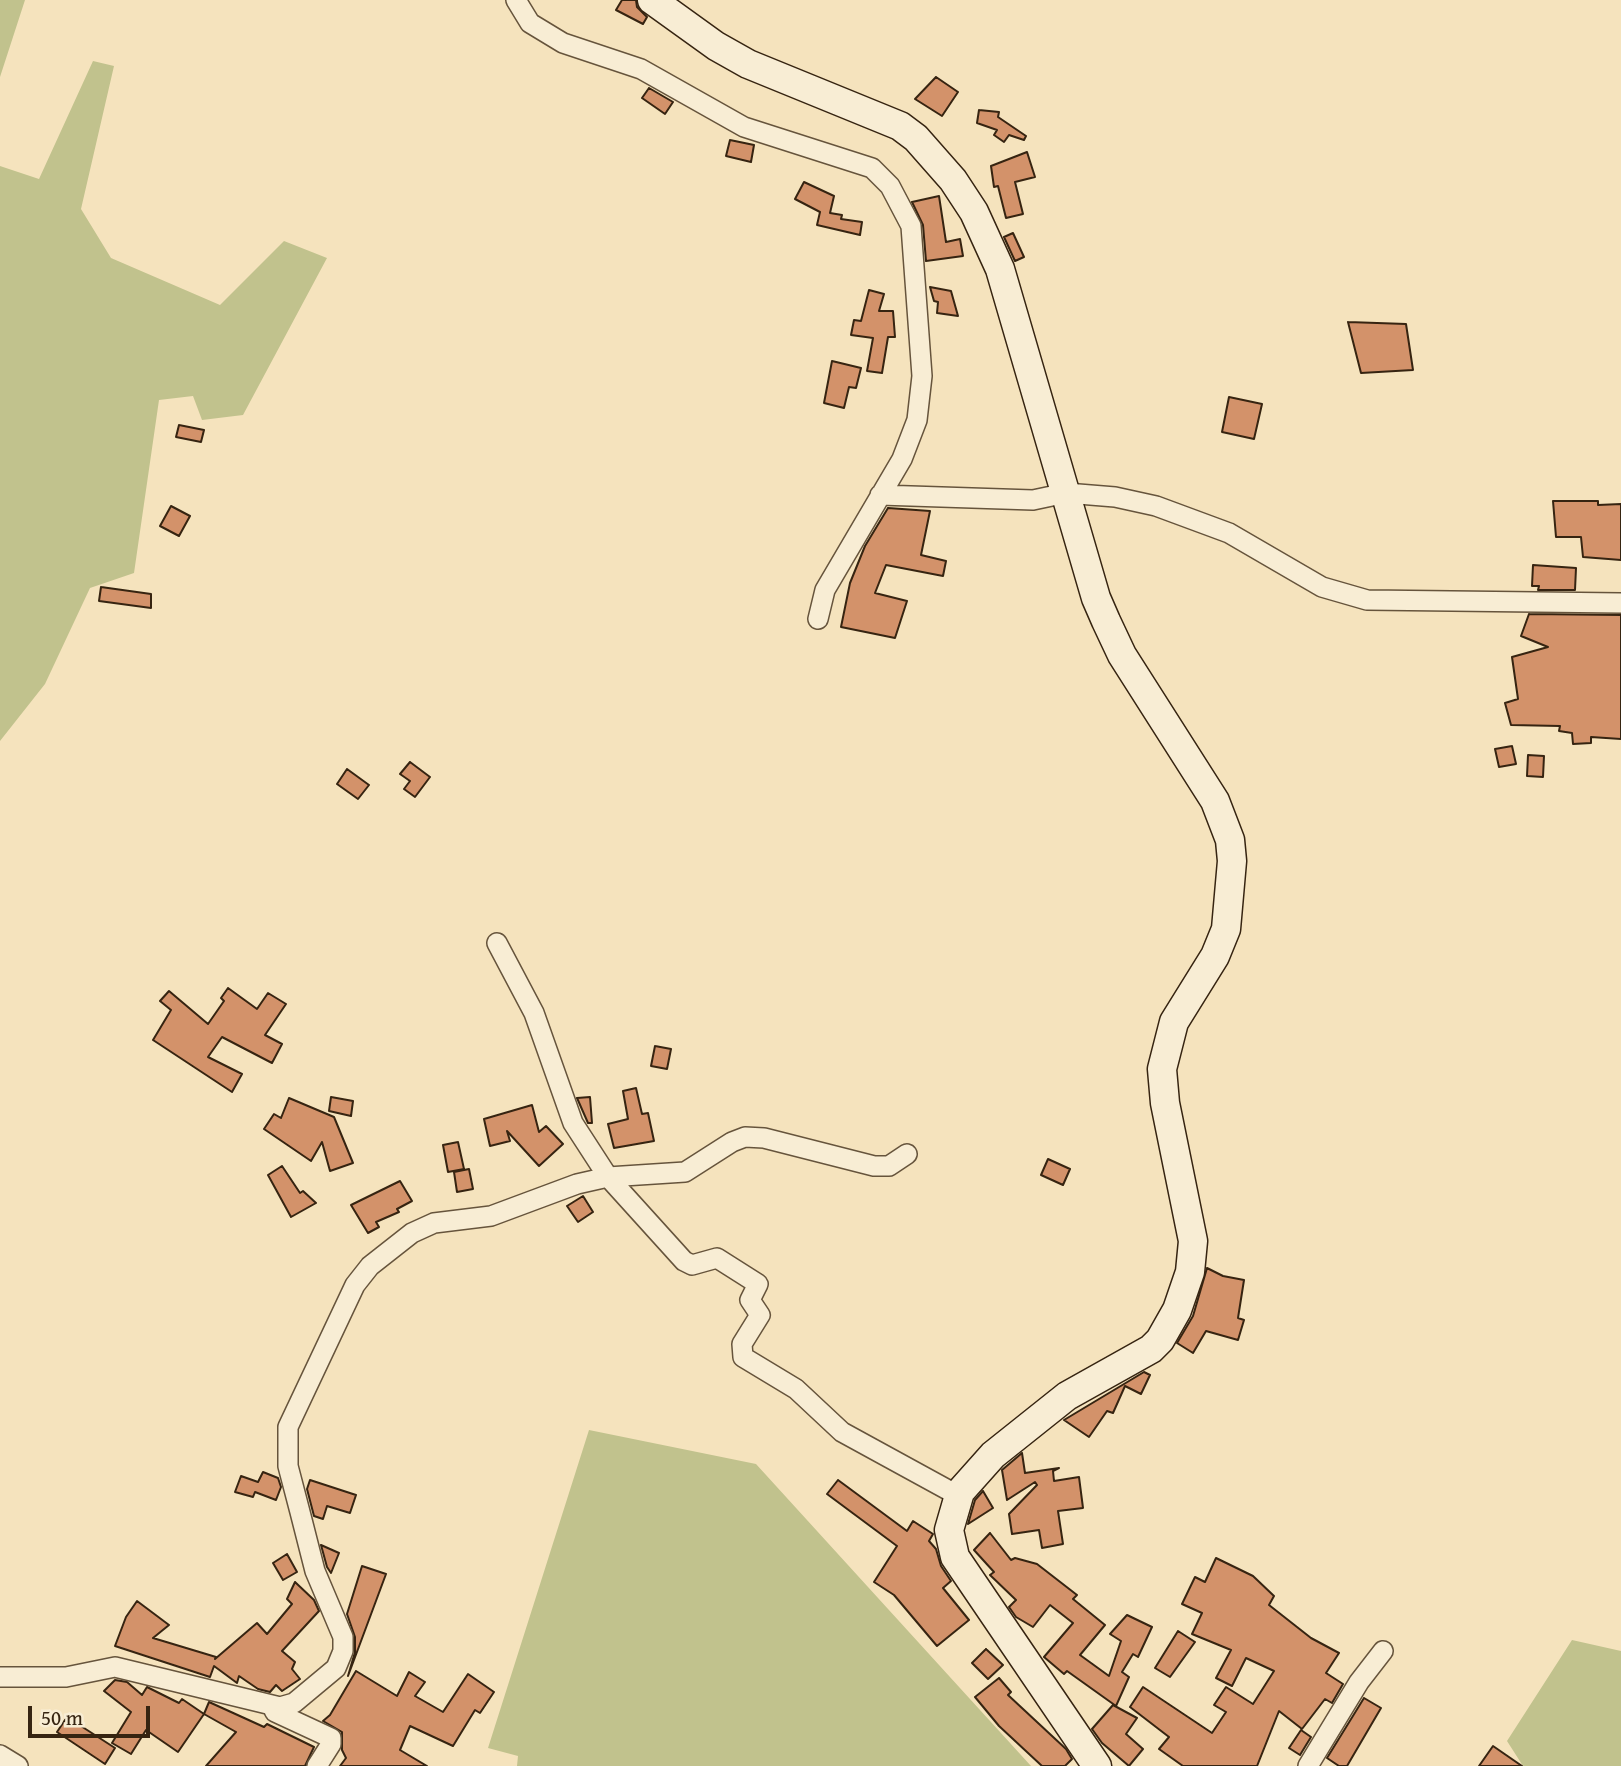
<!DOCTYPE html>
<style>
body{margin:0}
#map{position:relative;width:1621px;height:1766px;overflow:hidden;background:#f5e3bd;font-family:"Gentium Book Plus",serif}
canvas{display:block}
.scale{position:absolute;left:28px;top:1706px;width:122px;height:32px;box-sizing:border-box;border:4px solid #362411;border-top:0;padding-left:9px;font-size:21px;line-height:24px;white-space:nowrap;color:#362411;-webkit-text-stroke:5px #f8edd4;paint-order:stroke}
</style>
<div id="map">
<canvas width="1621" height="1766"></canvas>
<div class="scale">50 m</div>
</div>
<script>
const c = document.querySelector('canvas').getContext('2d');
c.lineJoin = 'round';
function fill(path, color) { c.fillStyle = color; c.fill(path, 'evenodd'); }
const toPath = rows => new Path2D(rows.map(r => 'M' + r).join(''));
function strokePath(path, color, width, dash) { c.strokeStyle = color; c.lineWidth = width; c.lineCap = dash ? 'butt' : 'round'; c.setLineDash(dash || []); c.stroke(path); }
fill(toPath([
 [0,0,25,0,0,77],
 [93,61,114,66,81,209,111,258,220,305,284,241,327,258,243,415,202,420,193,396,159,400,134,573,90,588,45,684,0,741,0,166,39,179],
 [589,1430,756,1464,1031,1766,517,1766,518,1756,488,1748],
 [1572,1640,1621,1651,1621,1766,1523,1766,1507,1741]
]), '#c1c28d');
const building = toPath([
 [622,0,636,0,637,7,647,17,643,24,616,10,622,0],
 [936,77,958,92,942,116,915,99,936,77],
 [649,88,673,102,665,114,642,98,649,88],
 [979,110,999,112,998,117,1026,136,1024,140,1009,135,1004,142,994,135,997,130,977,123,979,110],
 [730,140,754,145,751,162,726,156,730,140],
 [1027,152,1035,177,1015,182,1023,214,1006,218,998,186,994,187,991,166,1027,152],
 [804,182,834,196,830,213,842,215,841,219,862,222,860,235,817,225,820,212,795,199,804,182],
 [939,196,946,242,960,239,963,256,926,261,923,225,912,202,939,196],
 [1013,233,1024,257,1015,261,1004,237,1013,233],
 [930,287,951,291,958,316,937,313,938,302,934,301,930,287],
 [869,290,884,294,879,311,893,311,895,337,888,337,882,373,867,371,873,338,851,335,854,320,861,321,869,290],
 [1348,322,1406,324,1413,370,1361,373,1348,322],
 [832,361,861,368,856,388,849,387,844,408,824,403,832,361],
 [1229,397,1262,404,1254,439,1222,432,1229,397],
 [179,425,204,430,201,442,176,437,179,425],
 [1553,501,1598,501,1598,505,1621,504,1621,560,1583,557,1581,537,1556,537,1553,501],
 [171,506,190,516,179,536,160,526,171,506],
 [888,508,930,511,921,555,946,561,943,576,886,565,875,593,907,601,895,638,841,627,850,583,865,546,888,508],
 [1533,565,1576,568,1575,590,1538,590,1539,586,1532,586,1533,565],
 [101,587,151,594,151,608,99,601,101,587],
 [1529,614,1621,615,1621,739,1591,737,1591,743,1573,744,1572,733,1559,731,1560,726,1511,725,1505,703,1518,699,1512,657,1548,647,1521,636,1529,614],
 [1512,746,1516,764,1499,767,1495,749,1512,746],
 [1528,755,1544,756,1543,777,1527,776,1528,755],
 [410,762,430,777,415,797,404,789,410,781,400,774,410,762],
 [347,769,369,785,358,799,337,784,347,769],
 [228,988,257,1009,268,993,286,1004,265,1035,282,1044,272,1063,222,1037,208,1057,242,1074,232,1092,153,1040,171,1010,160,1001,169,991,208,1024,224,1001,221,998,228,988],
 [655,1046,671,1049,667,1069,651,1066,655,1046],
 [636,1088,642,1114,648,1113,654,1141,614,1148,608,1124,628,1119,623,1091,636,1088],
 [331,1097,353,1101,351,1116,329,1111,331,1097],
 [590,1097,592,1123,588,1123,577,1098,590,1097],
 [289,1098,334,1117,353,1163,330,1171,322,1142,311,1161,264,1129,274,1114,281,1118,289,1098],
 [532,1105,539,1132,546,1126,563,1144,539,1166,507,1131,510,1141,490,1146,484,1119,532,1105],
 [458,1142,464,1169,448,1172,443,1145,458,1142],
 [1048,1159,1070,1169,1063,1185,1041,1175,1048,1159],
 [282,1166,300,1193,303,1191,316,1203,291,1217,268,1175,282,1166],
 [469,1169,473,1189,457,1192,454,1172,469,1169],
 [400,1181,412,1201,397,1209,399,1212,376,1222,379,1227,368,1233,351,1205,400,1181],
 [583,1196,593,1212,578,1222,567,1206,583,1196],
 [1207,1268,1223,1276,1244,1280,1238,1318,1244,1320,1238,1340,1206,1331,1193,1353,1177,1343,1193,1316,1207,1268],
 [1144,1372,1150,1375,1141,1394,1125,1386,1113,1413,1107,1411,1089,1437,1064,1420,1144,1372],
 [1022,1453,1025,1473,1059,1468,1053,1471,1054,1481,1079,1477,1083,1508,1058,1511,1063,1544,1042,1548,1039,1530,1012,1534,1009,1514,1037,1485,1035,1482,1007,1500,1002,1470,1022,1453],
 [263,1472,278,1478,281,1487,276,1500,255,1492,253,1497,235,1492,241,1476,258,1482,263,1472],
 [310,1480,356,1495,350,1513,327,1506,323,1519,314,1516,307,1489,310,1480],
 [838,1480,907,1531,913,1521,933,1534,929,1541,936,1549,941,1566,951,1581,943,1588,969,1620,937,1646,894,1595,874,1582,897,1546,827,1494,838,1480],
 [983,1491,993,1508,968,1524,975,1500,983,1491],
 [990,1533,1011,1560,1015,1558,1037,1564,1077,1595,1073,1599,1105,1625,1080,1655,1109,1676,1121,1641,1110,1634,1127,1615,1152,1627,1138,1657,1133,1654,1122,1672,1129,1677,1116,1706,1067,1671,1064,1674,1044,1657,1073,1623,1050,1605,1033,1627,1016,1617,1009,1607,1016,1600,990,1575,994,1572,974,1550,990,1533],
 [321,1545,339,1553,331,1573,327,1567,321,1545],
 [287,1554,297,1572,283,1580,273,1563,287,1554],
 [1216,1558,1253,1576,1274,1596,1269,1605,1311,1638,1339,1653,1326,1673,1343,1684,1332,1703,1325,1699,1302,1729,1279,1711,1257,1766,1183,1766,1159,1749,1169,1737,1130,1707,1143,1687,1212,1733,1226,1712,1214,1705,1226,1687,1253,1704,1274,1671,1246,1658,1232,1686,1216,1678,1231,1650,1192,1634,1202,1613,1182,1604,1195,1577,1205,1582,1216,1558],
 [362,1566,386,1574,348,1676,355,1652,355,1637,347,1614,362,1566],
 [295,1582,314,1600,319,1611,282,1651,295,1662,292,1669,300,1679,282,1691,276,1685,270,1692,258,1689,239,1676,237,1683,214,1666,210,1677,115,1646,126,1617,137,1601,169,1625,153,1638,216,1657,215,1659,257,1623,267,1634,292,1604,287,1599,295,1582],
 [1178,1631,1195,1642,1170,1677,1155,1668,1178,1631],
 [986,1649,1003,1665,988,1679,972,1663,986,1649],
 [356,1671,397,1696,409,1672,425,1682,415,1696,443,1712,468,1674,494,1692,480,1713,475,1710,453,1746,410,1726,400,1750,427,1766,340,1766,346,1758,342,1750,342,1732,323,1721,330,1715,356,1671],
 [999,1678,1011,1692,1008,1695,1066,1749,1072,1759,1065,1766,1042,1766,999,1726,975,1697,999,1678],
 [115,1680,127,1682,142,1695,147,1687,179,1703,182,1699,204,1714,178,1752,146,1730,131,1754,112,1743,131,1712,104,1691,115,1680],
 [1364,1698,1381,1708,1347,1766,1339,1766,1327,1758,1364,1698],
 [209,1702,264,1727,267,1724,314,1747,305,1766,206,1766,236,1732,204,1714,209,1702],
 [1113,1705,1137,1718,1126,1734,1143,1749,1129,1766,1102,1743,1092,1729,1113,1705],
 [67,1717,115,1748,105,1764,57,1732,67,1717],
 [1301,1730,1311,1737,1300,1755,1289,1748,1301,1730],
 [1493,1746,1522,1766,1479,1766,1493,1746]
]);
fill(building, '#d3926a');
strokePath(building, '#362411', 2);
const street = toPath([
 [516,0,530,23,563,43,641,69,744,127,872,168,890,186,911,226,922,376,917,420,902,459,825,590,818,619],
 [880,495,1033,500,1066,493,1115,497,1156,506,1229,533,1322,587,1367,600,1621,603],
 [497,943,534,1013,573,1123,608,1177,684,1261,692,1265,717,1258,758,1284,750,1300,760,1315,742,1344,743,1357,796,1389,842,1432,959,1496],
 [0,1677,66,1677,115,1667,280,1707,294,1703,336,1668,343,1651,343,1637,315,1571,300,1512,288,1466,288,1427,355,1285,370,1266,412,1233,434,1223,491,1216,577,1184,608,1177,685,1172,732,1142,745,1137,764,1138,874,1166,889,1166,907,1154],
 [272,1706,275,1712,331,1738,331,1744,317,1766],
 [0,1755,18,1766],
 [1308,1766,1359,1682,1383,1651]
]);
const secondary = toPath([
 [652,0,716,46,748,64,900,126,916,138,953,180,974,212,1000,269,1096,598,1106,621,1122,655,1215,801,1230,840,1232,861,1226,929,1215,956,1174,1022,1162,1069,1165,1103,1193,1241,1190,1272,1177,1310,1160,1340,1151,1349,1067,1396,993,1455,960,1492,949,1530,955,1557,1097,1766]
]);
strokePath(street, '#66543c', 22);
strokePath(secondary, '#362411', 31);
strokePath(street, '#f8edd4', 19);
strokePath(secondary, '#f8edd4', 28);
</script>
